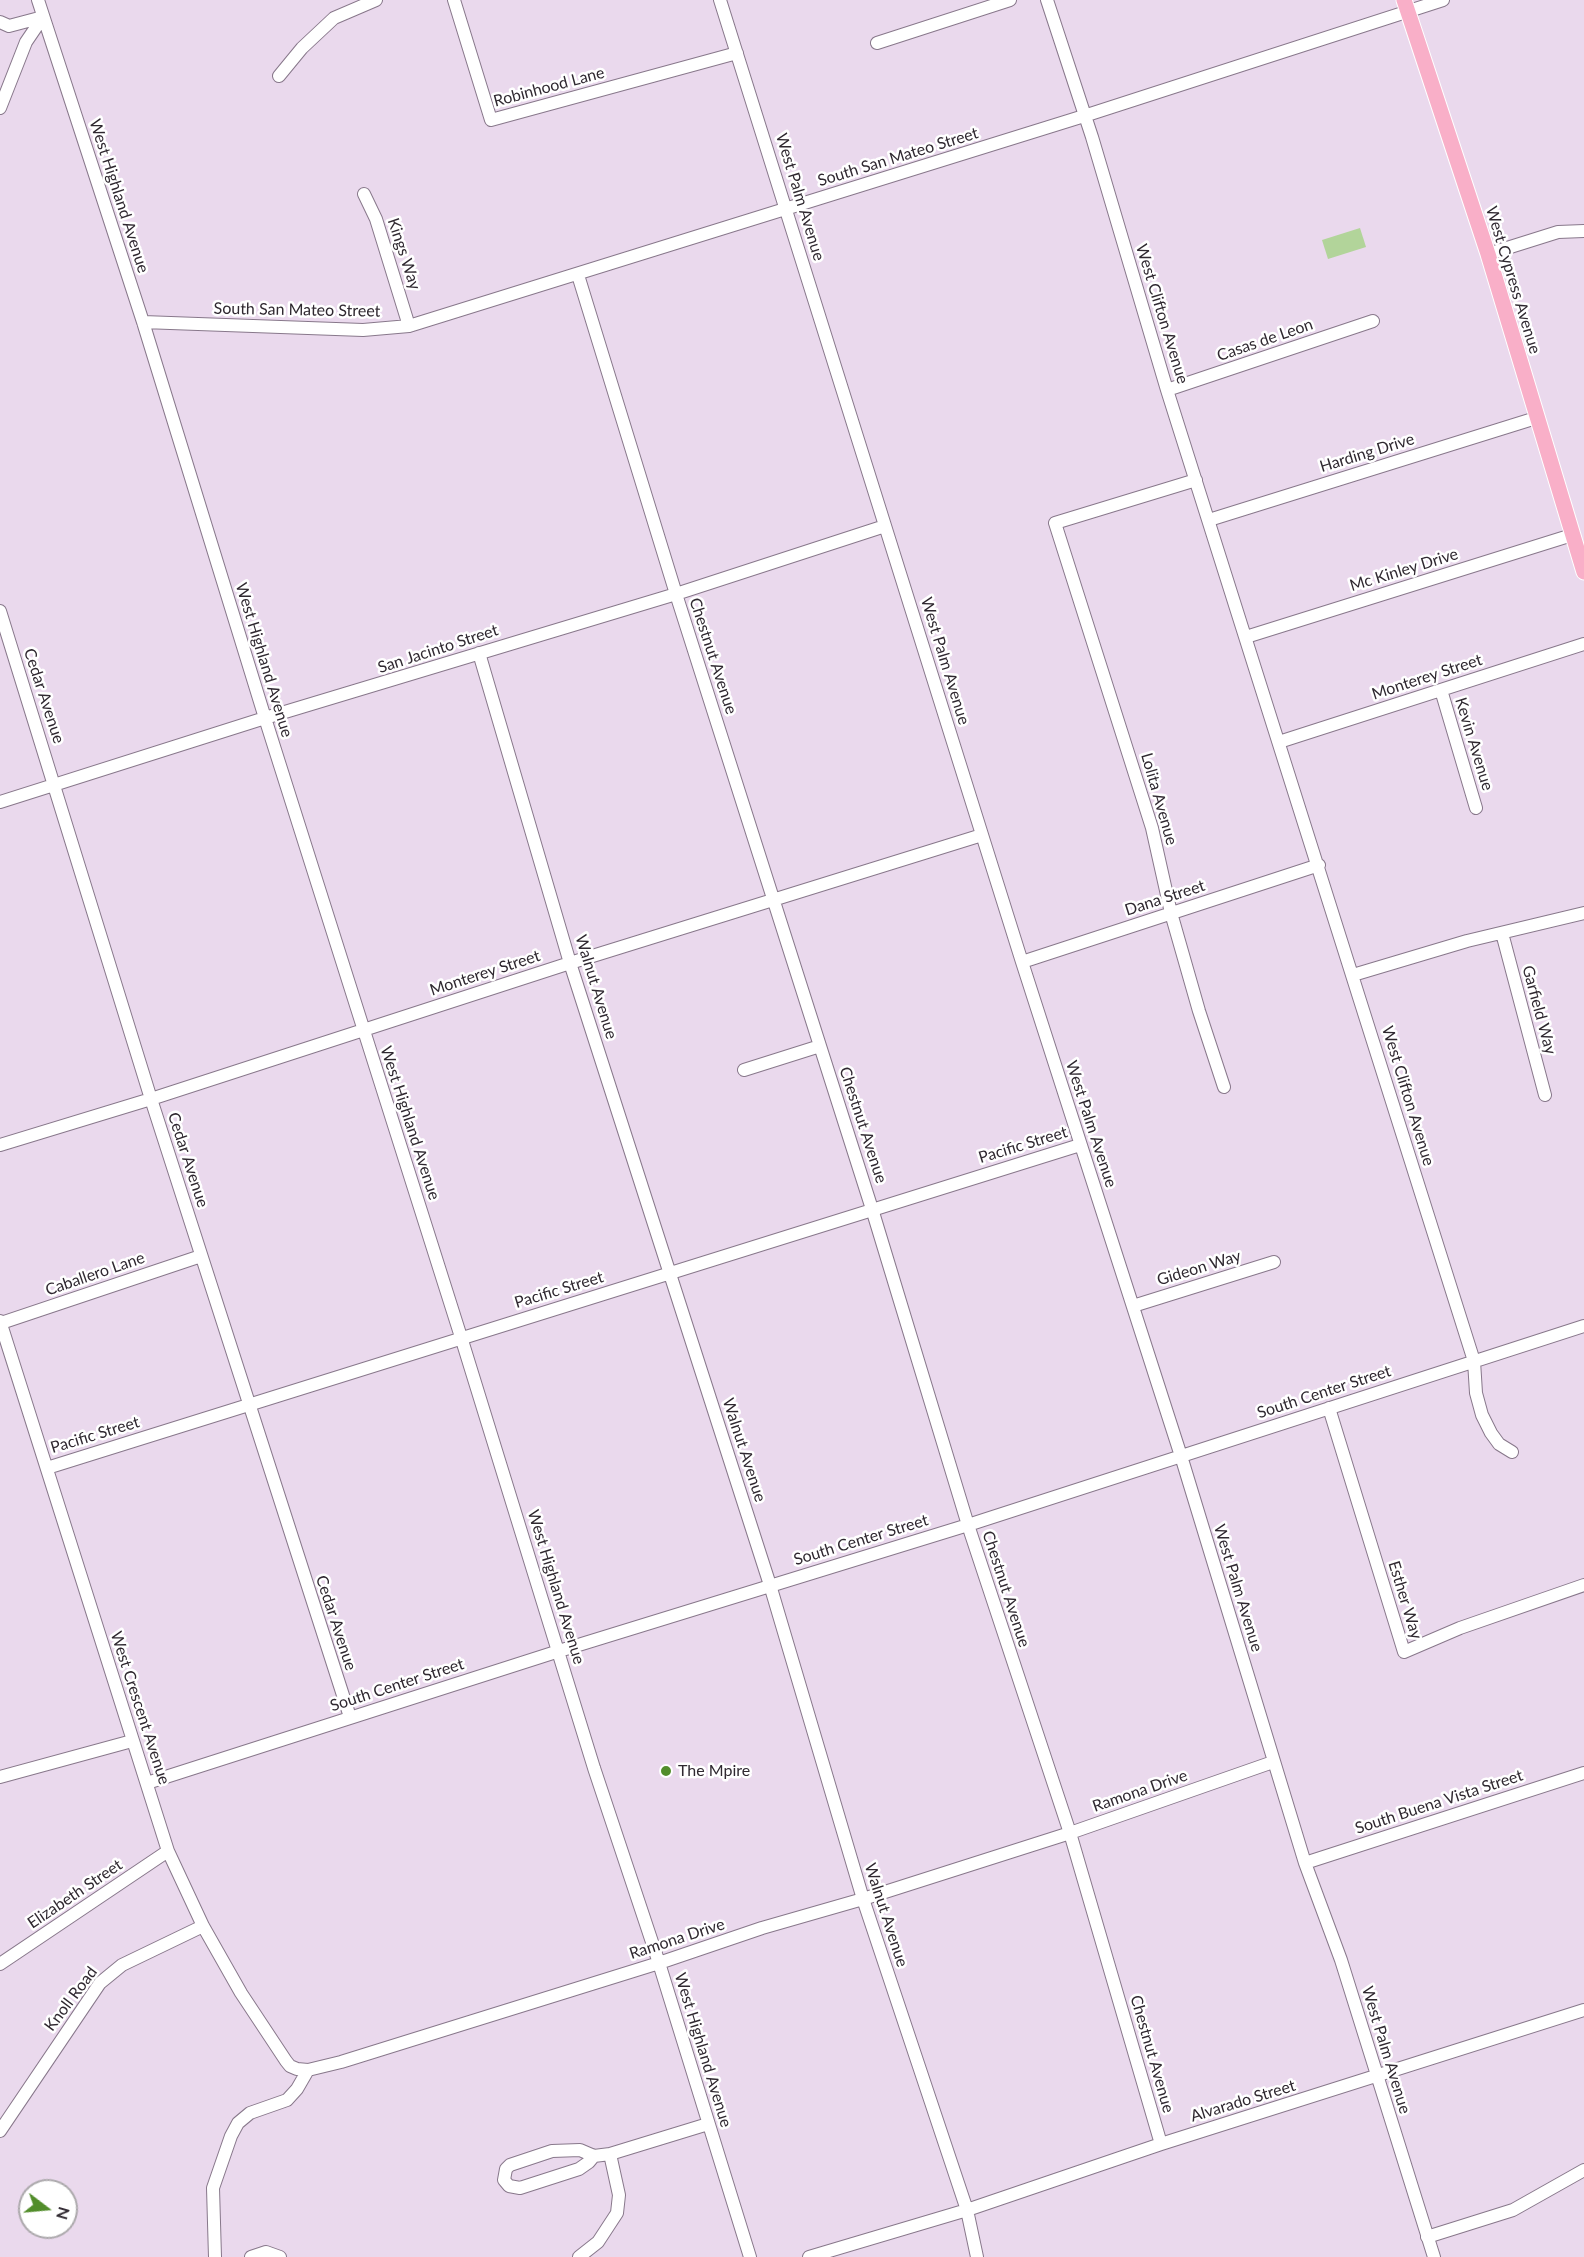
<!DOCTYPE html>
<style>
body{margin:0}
#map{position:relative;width:1584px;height:2257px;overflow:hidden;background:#ead9ed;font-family:Lato,sans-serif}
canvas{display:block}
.north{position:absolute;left:18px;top:2179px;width:60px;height:60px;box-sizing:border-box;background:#fff;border:2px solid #aca9ac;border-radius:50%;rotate:106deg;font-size:16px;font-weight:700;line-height:24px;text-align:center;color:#2f2830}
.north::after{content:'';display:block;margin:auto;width:21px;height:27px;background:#528d2b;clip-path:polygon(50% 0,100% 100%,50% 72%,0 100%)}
</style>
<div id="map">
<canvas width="1584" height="2257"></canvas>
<div class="north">N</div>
</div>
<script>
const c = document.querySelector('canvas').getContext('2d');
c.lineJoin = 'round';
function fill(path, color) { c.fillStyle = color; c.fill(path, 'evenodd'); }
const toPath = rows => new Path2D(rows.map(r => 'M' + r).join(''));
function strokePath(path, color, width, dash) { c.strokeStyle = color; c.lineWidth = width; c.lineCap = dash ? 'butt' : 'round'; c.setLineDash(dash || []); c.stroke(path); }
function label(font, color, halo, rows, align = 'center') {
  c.font = font + ' Lato,sans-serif'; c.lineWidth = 5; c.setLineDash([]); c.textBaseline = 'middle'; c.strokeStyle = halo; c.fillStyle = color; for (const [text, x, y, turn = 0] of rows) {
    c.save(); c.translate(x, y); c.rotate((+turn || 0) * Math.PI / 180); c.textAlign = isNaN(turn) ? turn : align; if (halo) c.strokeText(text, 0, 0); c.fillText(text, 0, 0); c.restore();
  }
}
fill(toPath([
 [1360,228,1366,247,1328,259,1322,240]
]), '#b2d49a');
const minor = toPath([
 [38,0,143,322,265,718,461,1337,594,1768,659,1963,750,2257],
 [454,0,491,120,737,53],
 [720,0,1022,962,1181,1456,1305,1863,1341,1960,1434,2257],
 [1047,0,1092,137,1167,390,1474,1361,1476,1393,1482,1415,1491,1433,1499,1444,1512,1452],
 [0,22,9,26,43,17],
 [877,43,1010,0],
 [279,76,302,48,334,18,376,0],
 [0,108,26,42,43,17],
 [364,194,376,219,409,326],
 [1488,254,1558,232,1584,231],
 [578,275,676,594,872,1209,968,1525,1070,1833,1161,2144],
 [143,322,363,330,409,326,1084,116,1443,0],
 [1167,390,1373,321],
 [1196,480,1055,523,1152,828,1171,913,1199,1011,1224,1087],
 [1209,520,1536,418],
 [0,611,151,1099,350,1717],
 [1246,637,1572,535],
 [479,653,570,963,770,1585,863,1899,967,2210,977,2257],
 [1441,690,1476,808],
 [1279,742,1584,644],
 [0,802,265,718,676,594,885,526],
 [1502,933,1545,1095],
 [1022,962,1319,865],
 [1353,975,1467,941,1584,913],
 [744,1070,820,1046],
 [0,1145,151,1099,570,963,982,835],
 [1133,1306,1274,1262],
 [0,1321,168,1851,203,1926,241,1993,286,2061,290,2066,297,2069,308,2070,341,2062,659,1963,762,1928,863,1899,1070,1833,1273,1762],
 [1,1323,201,1256],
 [1329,1408,1404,1652,1460,1628,1584,1585],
 [47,1468,1080,1145],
 [0,1777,132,1741],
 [147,1783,559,1651,968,1525,1584,1326],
 [1305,1863,1584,1773],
 [0,1964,168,1851],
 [0,2131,100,1983,122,1965,203,1926],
 [594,2156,589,2162,579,2169,520,2188,509,2186,504,2180,506,2169,510,2165,552,2151,580,2150,594,2156,610,2154,708,2124],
 [1427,2237,1513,2210,1584,2170],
 [215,2257,213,2188,231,2136,238,2123,250,2113,287,2100,297,2089,308,2070],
 [251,2257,266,2252,280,2257],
 [579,2257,598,2242,617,2213,619,2195,610,2154],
 [809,2257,967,2210,1161,2144,1584,2010]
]);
const major = toPath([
 [1404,0,1488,254,1584,572]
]);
strokePath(minor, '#88788b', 14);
strokePath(major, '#fff', 17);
strokePath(minor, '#fff', 12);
strokePath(major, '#f9afc8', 15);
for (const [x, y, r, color] of [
 [666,1771,6,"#528d2b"]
]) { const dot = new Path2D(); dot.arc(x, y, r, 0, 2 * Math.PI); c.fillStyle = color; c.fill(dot); strokePath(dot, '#fff', 2); }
label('16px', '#2f2830', '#fff', [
 ["Robinhood Lane",549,87,-15],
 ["South San Mateo Street",898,157,-17],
 ["West Highland Avenue",119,196,72],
 ["West Palm Avenue",800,197,73],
 ["Kings Way",404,254,72],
 ["West Cypress Avenue",1513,280,73],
 ["South San Mateo Street",297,310,1],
 ["West Clifton Avenue",1162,314,73],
 ["Casas de Leon",1265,340,-19],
 ["Harding Drive",1367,453,-17],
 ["Mc Kinley Drive",1404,570,-17],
 ["San Jacinto Street",438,649,-18],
 ["Chestnut Avenue",713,656,72],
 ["West Highland Avenue",264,660,73],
 ["West Palm Avenue",945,661,73],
 ["Monterey Street",1427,677,-18],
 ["Cedar Avenue",44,696,72],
 ["Kevin Avenue",1474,744,73],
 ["Lolita Avenue",1159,799,74],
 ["Dana Street",1165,898,-18],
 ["Monterey Street",485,973,-18],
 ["Walnut Avenue",596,987,73],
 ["Garfield Way",1539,1010,75],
 ["West Clifton Avenue",1408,1096,73],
 ["West Highland Avenue",410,1123,72],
 ["West Palm Avenue",1091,1124,72],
 ["Chestnut Avenue",863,1125,72],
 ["Pacific Street",1023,1145,-17],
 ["Cedar Avenue",188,1160,72],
 ["Gideon Way",1199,1268,-17],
 ["Caballero Lane",95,1274,-19],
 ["Pacific Street",559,1290,-17],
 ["South Center Street",1324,1392,-18],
 ["Pacific Street",95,1435,-17],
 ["Walnut Avenue",744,1450,72],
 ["South Center Street",861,1540,-17],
 ["West Highland Avenue",556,1587,73],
 ["West Palm Avenue",1238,1588,73],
 ["Chestnut Avenue",1006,1589,72],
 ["Esther Way",1405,1600,73],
 ["Cedar Avenue",336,1623,72],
 ["South Center Street",397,1685,-18],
 ["West Crescent Avenue",140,1708,72],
 ["Ramona Drive",1140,1791,-19],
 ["South Buena Vista Street",1439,1802,-18],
 ["Elizabeth Street",75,1894,-34],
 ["Walnut Avenue",886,1915,72],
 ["Ramona Drive",677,1939,-18],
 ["Knoll Road",71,1999,-53],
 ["West Highland Avenue",703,2050,73],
 ["West Palm Avenue",1386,2050,73],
 ["Chestnut Avenue",1152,2054,74],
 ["Alvarado Street",1243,2101,-17]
]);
label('16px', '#2f2830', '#fff', [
 ["The Mpire",678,1771]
], 'left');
</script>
